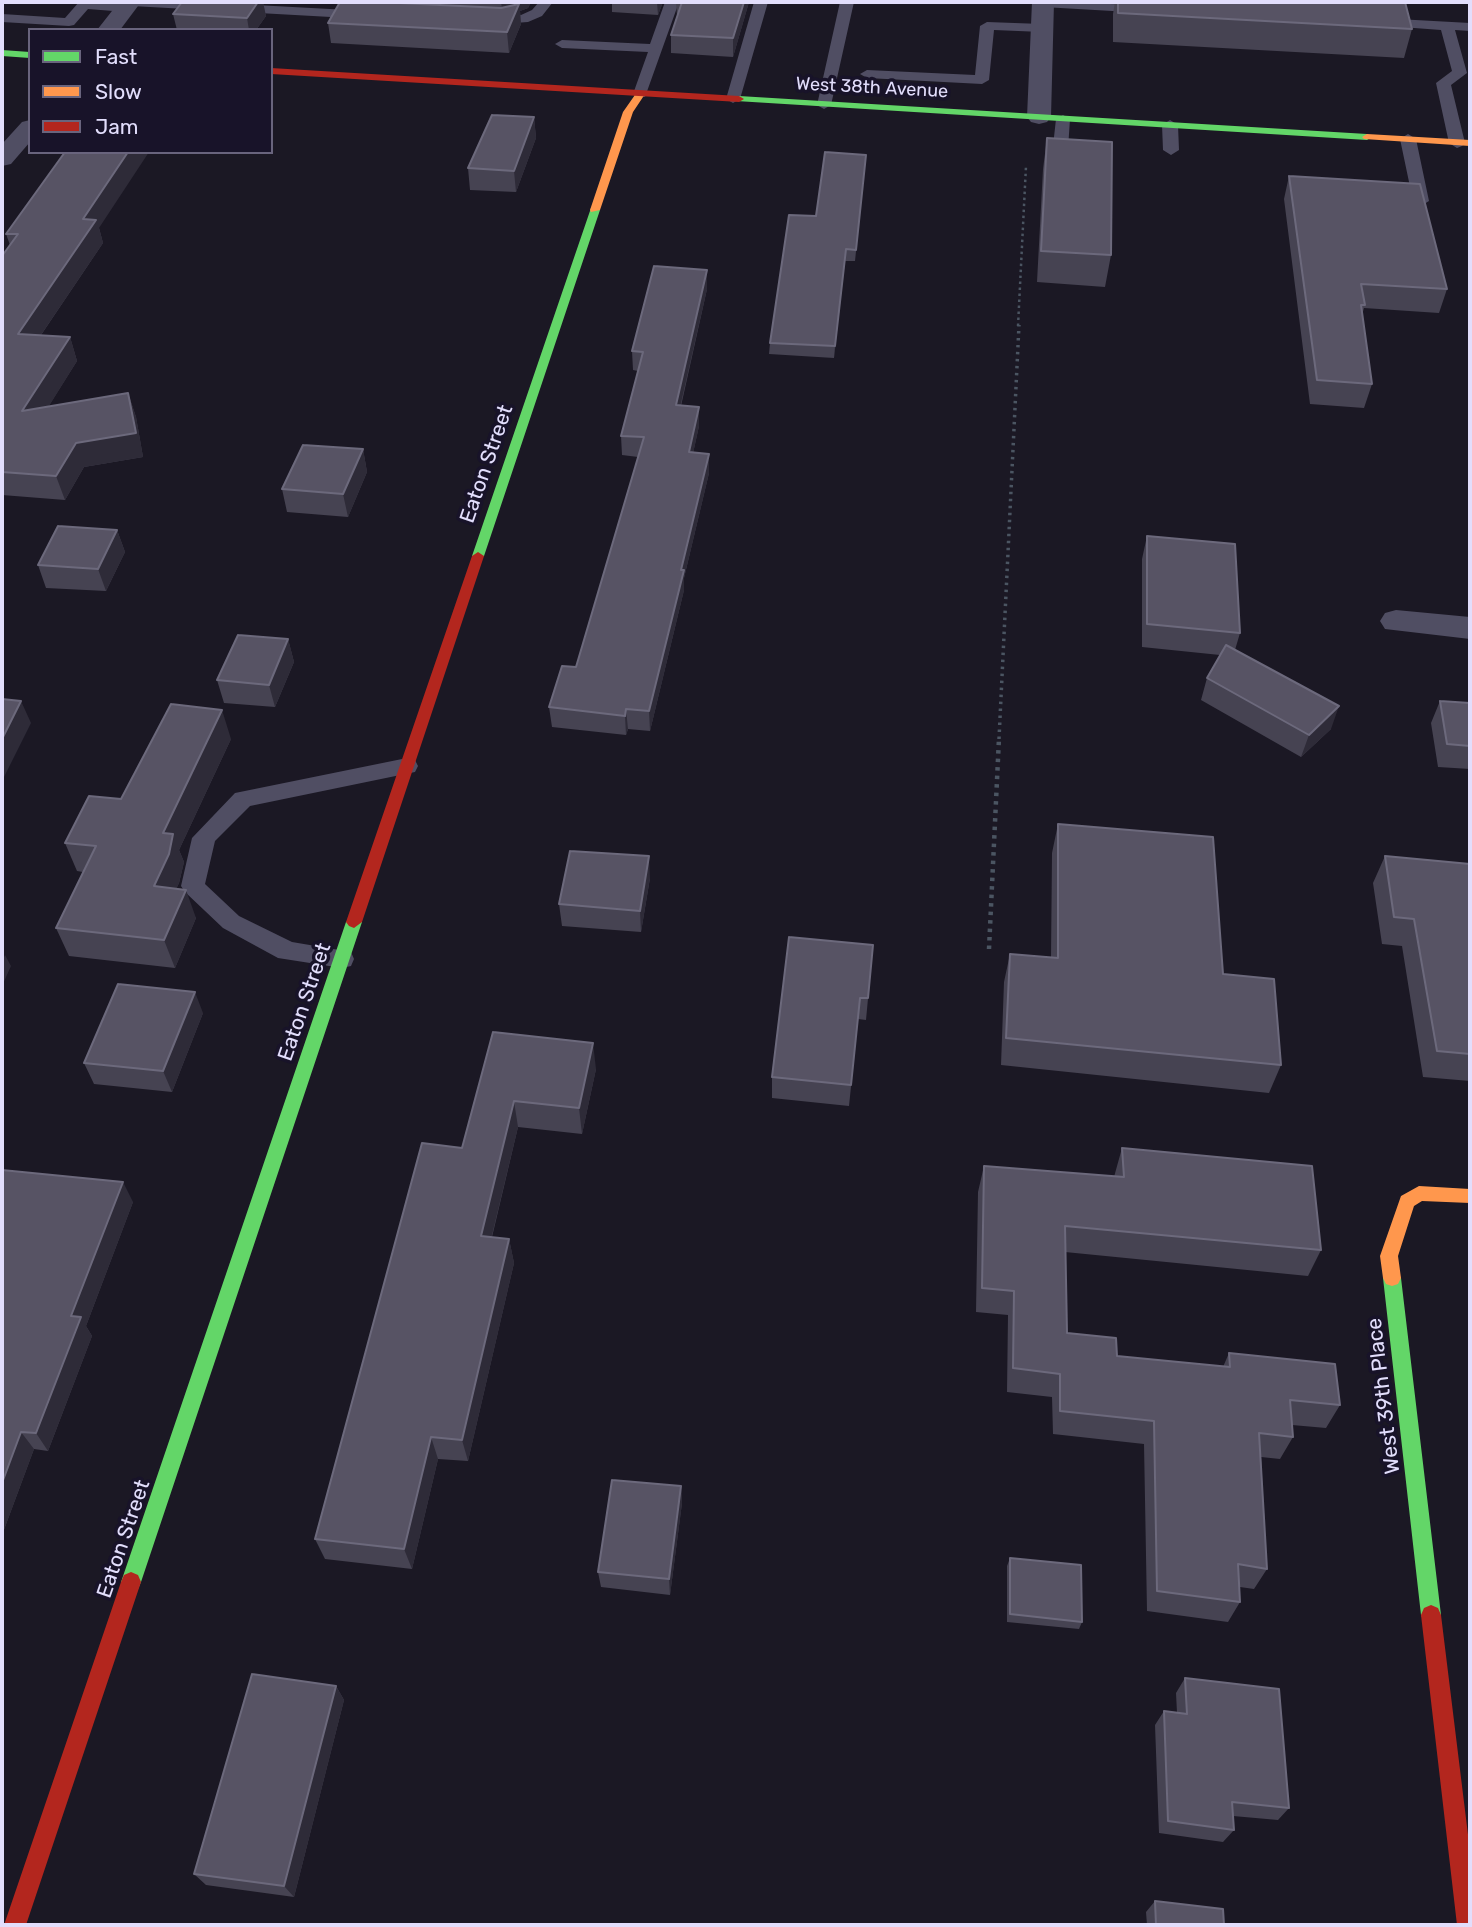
<!DOCTYPE html>
<style>
body{margin:0}
#map{position:relative;width:1472px;height:1927px;overflow:hidden;background:#1b1824;font-family:Rubik,sans-serif}
canvas{display:block}
.frame{position:absolute;inset:0;border:4px solid #e2defc;pointer-events:none}
.legend{position:absolute;left:28px;top:28px;width:245px;height:126px;box-sizing:border-box;background:#181329;border:2px solid #69647d;margin:0;padding:9px 12px;list-style:none;font-size:21px;color:#e2defc}
.legend li{display:flex;align-items:center;gap:14px;height:35px}
.legend b{width:35px;border:2px solid #69647d}
</style>
<div id="map">
<canvas width="1472" height="1927"></canvas>
<div class="frame"></div>
<ul class="legend">
<li><b style="height:9px;background:#63d668"></b>Fast</li>
<li><b style="height:9px;background:#ff974d"></b>Slow</li>
<li><b style="height:9px;background:#b3261e"></b>Jam</li>
</ul>
</div>
<script>
const c = document.querySelector('canvas').getContext('2d');
c.lineJoin = 'round';
const toPath = rows => new Path2D(rows.map(r => 'M' + r).join(''));
function strokePath(path, color, width, dash) { c.strokeStyle = color; c.lineWidth = width; c.lineCap = dash ? 'butt' : 'round'; c.setLineDash(dash || []); c.stroke(path); }
function fill(path, color) { c.fillStyle = color; c.fill(path, 'evenodd'); }
function label(font, color, halo, rows, align = 'center') {
  c.font = font + ' Rubik,sans-serif'; c.lineWidth = 7; c.setLineDash([]); c.textBaseline = 'middle'; c.strokeStyle = halo; c.fillStyle = color; for (const [text, x, y, turn = 0] of rows) {
    c.save(); c.translate(x, y); c.rotate((+turn || 0) * Math.PI / 180); c.textAlign = isNaN(turn) ? turn : align; if (halo) c.strokeText(text, 0, 0); c.fillText(text, 0, 0); c.restore();
  }
}
strokePath(toPath([
 [1018,326,1026,166]
]), '#4b5562', 2.5, [2.5, 3.5]);
strokePath(toPath([
 [999,739,1019,325]
]), '#4b5562', 3.5, [2.5, 4.5]);
strokePath(toPath([
 [989,949,999,738]
]), '#4b5562', 4.5, [3.5, 5]);
fill(toPath([
 [79,2,200,2,367,11,374,15,367,19,132,6,131,11,126,12,88,9,74,25,69,26,2,22,2,14,65,18,79,2],
 [539,2,553,2,542,16,528,22,487,25,480,21,487,17,521,15,532,10,539,2],
 [665,2,679,2,645,97,635,97,633,94,648,52,562,48,555,44,562,40,650,44,665,2],
 [754,2,768,2,740,99,733,103,726,99,754,2],
 [840,2,854,2,831,105,824,109,817,105,840,2],
 [1037,2,1147,5,1154,9,1147,13,1043,7,1038,6,1037,2],
 [1379,18,1470,23,1470,31,1455,30,1467,73,1451,85,1465,143,1462,146,1457,148,1449,143,1436,83,1452,71,1441,30,1374,25,1374,19,1379,18],
 [987,22,1042,24,1049,28,1042,32,994,30,989,80,982,84,867,78,860,74,867,70,975,75,980,26,987,22],
 [1063,115,1070,119,1067,164,1059,169,1051,164,1056,119,1063,115],
 [1170,120,1178,125,1179,150,1171,155,1163,150,1162,125,1170,120],
 [1408,134,1416,139,1429,201,1421,206,1413,201,1400,139,1408,134],
 [407,758,415,760,418,766,415,772,250,806,215,841,205,884,239,916,292,942,351,952,354,959,351,966,342,968,278,958,223,928,185,892,181,886,192,838,235,793,407,758]
]), '#504e63');
fill(toPath([
 [119,2,141,2,120,30,97,30,119,2],
 [1032,2,1054,2,1051,117,1047,122,1039,124,1031,122,1027,117,1032,2],
 [30,120,30,142,11,164,2,166,2,144,22,122,30,120],
 [1396,610,1470,617,1470,639,1385,629,1380,621,1385,613,1396,610]
]), '#504e63');
fill(toPath([
 [2,50,30,52,30,58,2,56,2,50],
 [739,96,1367,134,1372,137,1367,140,736,101,736,97,739,96],
 [591,208,600,210,484,556,478,560,473,559,472,556,591,208],
 [354,916,362,922,141,1582,138,1589,131,1592,124,1589,121,1582,346,922,354,916],
 [1392,1270,1398,1272,1401,1278,1441,1615,1438,1622,1431,1625,1424,1622,1421,1615,1383,1278,1386,1272,1392,1270]
]), '#63d668');
fill(toPath([
 [637,92,645,94,633,112,600,210,591,212,590,210,623,112,637,92],
 [1367,134,1470,140,1470,146,1364,139,1362,137,1367,134],
 [1419,1186,1470,1189,1470,1203,1422,1201,1414,1206,1398,1256,1401,1278,1398,1284,1392,1286,1386,1284,1383,1278,1380,1256,1401,1196,1419,1186]
]), '#ff974d');
fill(toPath([
 [271,68,739,96,744,99,739,102,271,74,271,68],
 [478,552,484,556,362,922,354,928,349,926,346,922,472,556,478,552],
 [131,1572,138,1575,141,1582,26,1925,4,1925,121,1582,124,1575,131,1572],
 [1431,1605,1438,1608,1441,1615,1470,1851,1470,1925,1457,1925,1421,1615,1424,1608,1431,1605]
]), '#b3261e');
fill(toPath([
 [182,2,275,2,274,3,263,3,266,16,256,30,177,30,173,14],
 [340,2,531,2,528,8,520,11,521,24,509,53,331,43,328,23],
 [612,2,663,2,658,15,612,12],
 [676,2,749,2,733,57,671,53,671,35,677,16],
 [1115,2,1405,2,1412,29,1404,58,1113,42,1113,14],
 [534,117,536,138,516,192,470,190,468,168],
 [1047,138,1111,255,1105,287,1037,282,1043,169],
 [865,165,855,261,845,261,834,358,769,354,770,343,816,216],
 [1289,176,1447,289,1439,313,1364,308,1362,315,1372,384,1364,408,1310,404,1284,199],
 [99,228,103,243,41,335,70,337,77,361,48,407,128,393,136,417,143,457,84,467,65,500,2,495,2,256,10,245,6,234],
 [707,289,681,406,699,426,693,453,709,454,709,473,684,578,684,590,650,731,628,729,626,735,552,727,549,707,576,667,638,457,622,455,621,436,638,371,633,370,632,351],
 [363,449,367,472,348,517,287,512,282,489],
 [117,530,125,552,106,591,46,588,38,565],
 [1147,536,1240,633,1235,650,1331,729,1301,757,1201,700,1207,678,1220,655,1142,647,1142,559],
 [288,639,294,662,275,707,224,703,217,680],
 [1440,701,1470,703,1470,769,1438,767,1431,723],
 [231,739,179,850,184,862,179,883,176,889,196,918,175,968,69,956,56,928,83,872,77,871,65,843,121,799],
 [1058,824,1223,974,1281,1065,1269,1093,1001,1065,1004,982,1010,954,1051,958,1052,853],
 [1385,856,1470,864,1470,1081,1423,1077,1402,946,1382,944,1373,883],
 [650,878,641,932,562,926,559,904],
 [873,945,866,1020,858,1019,849,1106,772,1098,772,1077],
 [203,1013,172,1092,94,1084,84,1063],
 [493,1032,596,1069,582,1134,518,1127,492,1237,509,1239,514,1263,468,1461,438,1459,412,1569,325,1559,315,1539,462,1148],
 [1122,1148,1321,1250,1308,1276,1065,1252,1067,1333,1117,1356,1223,1367,1229,1353,1340,1405,1326,1428,1292,1425,1293,1437,1280,1459,1261,1457,1267,1569,1254,1589,1240,1587,1240,1602,1228,1622,1147,1611,1144,1444,1053,1434,1052,1397,1007,1392,1008,1315,976,1312,978,1192,984,1166,1114,1177],
 [2,1170,133,1202,86,1326,92,1336,48,1451,34,1449,2,1535],
 [681,1486,682,1503,670,1595,601,1587,598,1572],
 [1010,1558,1082,1622,1079,1629,1007,1622,1007,1566],
 [1185,1678,1289,1808,1278,1820,1233,1816,1234,1830,1223,1842,1159,1833,1155,1725,1164,1711,1177,1713,1176,1693],
 [336,1686,344,1700,294,1897,206,1885,194,1874],
 [1155,1901,1224,1925,1147,1925,1146,1912]
]), '#464352');
fill(toPath([
 [258,2,263,2,266,16,256,30,249,30,247,18],
 [501,2,531,2,528,8,520,11,521,24,509,53,507,32,503,15],
 [657,2,663,2,658,15],
 [744,2,749,2,733,57,733,38],
 [534,117,536,138,516,192,514,171],
 [128,152,149,152,99,228,103,243,26,357,18,334,83,219],
 [846,249,845,261,834,358,835,346],
 [707,270,707,289,676,425,676,405],
 [70,337,77,361,31,435,22,411],
 [128,393,136,417,143,457,84,467,65,500,56,476,76,443],
 [699,407,699,426,689,472,689,452],
 [363,449,367,472,348,517,343,494],
 [709,454,709,473,684,578,684,590,650,731,649,711,681,570],
 [117,530,125,552,106,591,98,569],
 [288,639,294,662,275,707,269,685],
 [21,701,31,723,2,781,2,739],
 [1339,706,1331,729,1301,757,1309,735],
 [626,709,628,729,626,735,625,716],
 [222,710,231,739,179,850,184,862,179,883,165,914,154,886,163,833],
 [649,856,650,878,641,932,640,911],
 [186,890,196,918,175,968,164,940],
 [5,955,11,966,2,986,2,962],
 [195,992,203,1013,172,1092,163,1071],
 [593,1043,596,1069,582,1134,579,1108],
 [514,1101,518,1127,486,1260,481,1236],
 [123,1182,133,1202,86,1326,92,1336,48,1451,36,1433,71,1316],
 [509,1239,514,1263,468,1461,462,1440],
 [21,1432,34,1449,2,1535,2,1483],
 [431,1437,438,1459,412,1569,404,1549],
 [681,1486,682,1503,670,1595,669,1579],
 [336,1686,344,1700,294,1897,284,1886]
]), '#2e2b38');
const building = toPath([
 [182,2,258,2,247,18,173,14,182,2],
 [340,2,379,2,501,8,519,4,507,32,328,23,340,2],
 [682,2,744,2,733,38,671,35,682,2],
 [1118,2,1405,2,1412,29,1118,13,1118,2],
 [492,115,534,117,514,171,468,168,492,115],
 [1047,138,1112,142,1111,255,1041,251,1047,138],
 [65,152,128,152,83,219,96,220,18,334,70,337,22,411,128,393,136,433,76,443,56,476,2,472,2,256,18,234,6,234,65,152],
 [825,152,866,155,856,250,846,249,835,346,770,343,789,215,816,216,825,152],
 [1289,176,1420,184,1447,289,1361,284,1365,305,1361,305,1372,384,1317,380,1289,176],
 [654,266,707,270,676,405,699,407,689,452,709,454,681,570,684,570,649,711,626,709,625,716,549,707,562,666,576,667,644,437,621,436,643,352,632,351,654,266],
 [303,445,363,449,343,494,282,489,303,445],
 [58,526,117,530,98,569,38,565,58,526],
 [1147,536,1235,544,1240,633,1147,624,1147,536],
 [238,635,288,639,269,685,217,680,238,635],
 [1226,645,1339,706,1309,735,1207,678,1226,645],
 [2,699,21,701,2,739,2,699],
 [1440,701,1470,703,1470,746,1447,744,1440,701],
 [171,704,222,710,163,833,173,834,169,854,154,886,186,890,164,940,56,928,96,846,65,843,89,796,121,799,171,704],
 [1058,824,1213,837,1223,974,1274,979,1281,1065,1006,1038,1010,954,1058,958,1058,824],
 [570,851,649,856,640,911,559,904,570,851],
 [1385,856,1470,864,1470,1054,1437,1051,1414,919,1394,917,1385,856],
 [789,937,873,945,868,998,860,998,851,1085,772,1077,789,937],
 [118,984,195,992,163,1071,84,1063,118,984],
 [493,1032,593,1043,579,1108,514,1101,481,1236,509,1239,462,1440,431,1437,404,1549,315,1539,422,1143,462,1148,493,1032],
 [1122,1148,1312,1166,1321,1250,1065,1226,1067,1333,1116,1338,1117,1356,1230,1367,1229,1353,1335,1364,1340,1405,1290,1400,1293,1437,1259,1433,1267,1569,1238,1564,1240,1602,1157,1591,1154,1421,1060,1411,1060,1374,1013,1368,1014,1291,982,1288,984,1166,1124,1177,1122,1148],
 [2,1170,123,1182,71,1316,81,1317,36,1433,21,1432,2,1483,2,1170],
 [612,1480,681,1486,669,1579,598,1572,612,1480],
 [1010,1558,1081,1565,1082,1622,1010,1614,1010,1558],
 [252,1674,336,1686,284,1886,194,1874,252,1674],
 [1185,1678,1279,1689,1289,1808,1232,1802,1234,1830,1168,1821,1164,1711,1187,1714,1185,1678],
 [1155,1901,1223,1909,1224,1925,1156,1925,1155,1901]
]);
fill(building, '#575364');
strokePath(building, '#6c697c', 2);
label('18px', '#e2defc', '#181329', [
 ["West 38th Avenue",872,88,3]
]);
label('21px', '#e2defc', '#181329', [
 ["Eaton Street",487,464,-71],
 ["Eaton Street",305,1002,-71],
 ["West 39th Place",1384,1396,-97],
 ["Eaton Street",124,1539,-71]
]);
</script>
